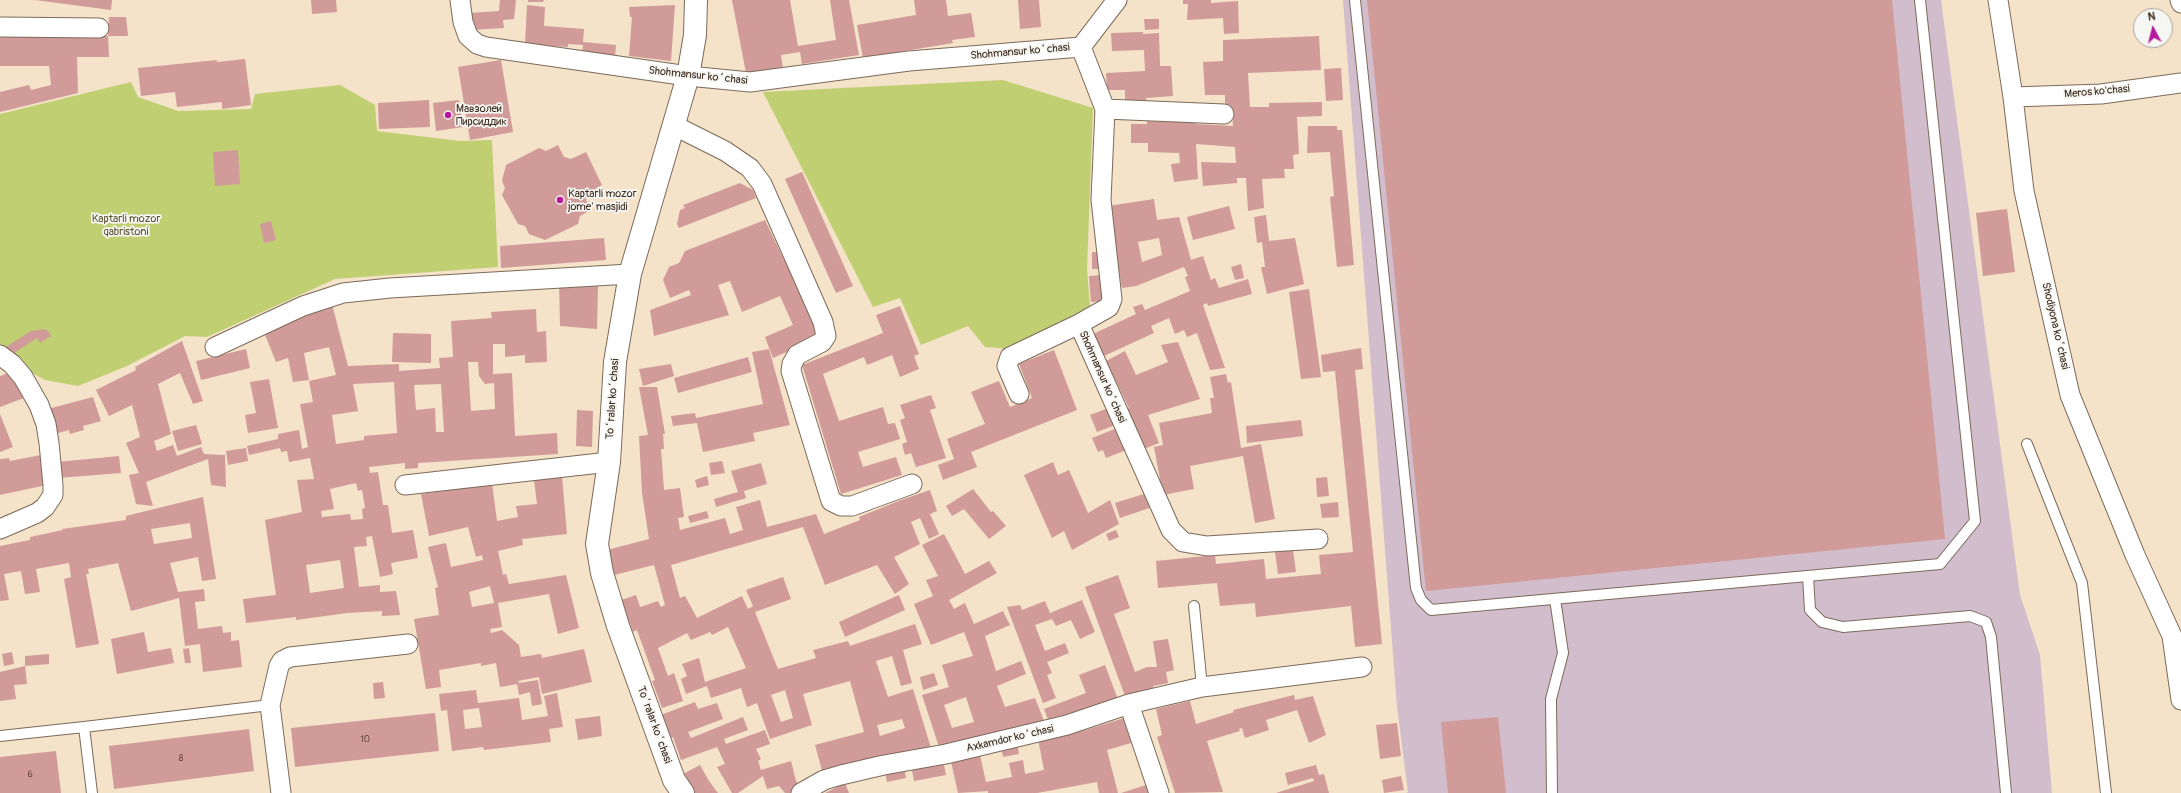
<!DOCTYPE html>
<meta charset="utf-8">
<style>
body{margin:0}
#map{position:relative;width:2181px;height:793px;overflow:hidden;background:#f4e2c9;font-family:Pangolin,sans-serif}
canvas{display:block}
.north{position:absolute;left:2133px;top:8px;width:40px;height:40px;box-sizing:border-box;background:#f6f6f2;border:1px solid #aba49d;border-radius:50%;rotate:353deg;font-size:11px;font-weight:700;line-height:16px;text-align:center;color:#3b2a1e}
.north::after{content:'';display:block;margin:auto;width:14px;height:18px;background:#b5179e;clip-path:polygon(50% 0,100% 100%,50% 72%,0 100%)}
</style>
<div id="map">
<canvas width="2181" height="793"></canvas>
<div class="north">N</div>
</div>
<script>
const c = document.querySelector('canvas').getContext('2d');
c.lineJoin = 'round';
function fill(path, color) { c.fillStyle = color; c.fill(path, 'evenodd'); }
const toPath = rows => new Path2D(rows.map(r => 'M' + r).join(''));
function strokePath(path, color, width, dash) { c.strokeStyle = color; c.lineWidth = width; c.lineCap = dash ? 'butt' : 'round'; c.setLineDash(dash || []); c.stroke(path); }
function label(font, color, halo, rows, align = 'center') {
  c.font = font + ' Pangolin,sans-serif'; c.lineWidth = 3.5; c.setLineDash([]); c.textBaseline = 'middle'; c.strokeStyle = halo; c.fillStyle = color; for (const [text, x, y, turn = 0] of rows) {
    c.save(); c.translate(x, y); c.rotate((+turn || 0) * Math.PI / 180); c.textAlign = isNaN(turn) ? turn : align; if (halo) c.strokeText(text, 0, 0); c.fillText(text, 0, 0); c.restore();
  }
}
fill(toPath([
 [1343,0,1941,0,2020,595,2040,655,2052,793,1406,793,1408,792,1397,707]
]), '#d1bdcb');
fill(toPath([
 [1003,80,1093,108,1087,269,1090,306,1012,349,985,347,968,326,921,345,900,298,873,307,763,92],
 [131,82,138,97,178,111,251,109,255,94,340,85,375,105,377,131,460,141,492,140,498,267,335,279,207,337,185,336,127,366,78,386,45,380,23,368,0,345,0,114]
]), '#bfcf72');
fill(toPath([
 [35,0,112,0,111,10],
 [311,0,336,0,337,12,312,14],
 [500,0,516,0,514,19,503,20,504,28,471,30,470,13,499,11],
 [528,0,544,0,543,2,528,2],
 [732,0,790,0,798,46,836,40,830,0,849,0,859,55,802,64,800,52,781,55,783,69,746,73],
 [914,0,946,0,948,16,971,13,975,37,952,40,953,43,863,58,857,25,916,15],
 [1018,0,1039,0,1041,27,1020,29],
 [1183,0,1211,0,1211,3,1238,1,1239,33,1224,34,1223,18,1187,20,1188,4,1183,4],
 [1367,0,1892,0,1945,539,1426,591],
 [527,5,545,7,544,26,584,29,583,42,616,45,615,57,582,53,583,45,568,44,568,47,525,44],
 [675,5,671,61,629,56,632,17,630,17,629,7],
 [109,17,126,17,128,36,108,36,109,57,77,57,78,93,0,112,0,92,29,85,31,90,51,85,49,66,0,66,0,37,108,36],
 [1144,19,1159,19,1159,29,1145,30],
 [1143,32,1143,34,1159,33,1160,66,1171,66,1173,96,1146,98,1146,102,1125,103,1125,90,1107,90,1106,73,1145,71,1144,50,1112,51,1111,33],
 [1319,36,1321,70,1248,73,1250,107,1269,107,1269,103,1322,102,1322,116,1297,117,1299,154,1293,155,1294,169,1284,169,1285,178,1262,179,1264,208,1248,211,1246,178,1237,178,1237,183,1203,186,1201,162,1236,163,1235,147,1196,144,1198,179,1174,182,1171,164,1180,163,1179,153,1148,152,1148,143,1131,143,1131,124,1147,124,1147,121,1196,122,1196,124,1233,126,1232,108,1225,108,1225,95,1205,95,1203,62,1223,61,1223,40],
 [245,59,251,105,222,109,222,102,177,107,175,92,141,96,138,68,217,60,217,62],
 [501,60,513,132,470,140,458,67],
 [1341,68,1343,100,1326,101,1324,69],
 [429,100,430,127,379,129,378,103],
 [459,100,463,127,436,131,433,103],
 [1308,126,1337,126,1337,130,1342,130,1354,265,1337,267,1330,197,1334,196,1330,152,1307,153],
 [558,145,564,157,571,159,586,152,602,185,589,192,586,200,591,210,580,216,578,224,545,240,529,234,525,226,518,224,502,195,505,188,502,181,506,165,539,148,546,151],
 [238,150,240,184,215,186,213,152],
 [802,172,853,286,836,293,785,179],
 [740,183,753,190,756,198,679,228,677,224,680,210,685,208,683,205],
 [1154,199,1157,220,1179,217,1191,260,1203,256,1211,280,1215,278,1219,288,1248,279,1252,294,1208,306,1207,303,1203,305,1225,368,1210,370,1197,333,1187,337,1184,330,1175,334,1169,318,1151,326,1154,333,1104,356,1093,334,1136,314,1133,307,1142,304,1145,310,1190,291,1185,277,1188,276,1184,267,1136,286,1122,288,1108,206],
 [1159,238,1162,255,1142,262,1138,242],
 [1229,206,1235,229,1193,240,1187,217],
 [2007,209,2015,272,1983,276,1976,213],
 [1266,215,1269,241,1295,238,1304,284,1267,294,1261,267,1265,267,1262,242,1257,243,1254,217],
 [765,220,784,260,786,259,820,337,773,358,765,337,793,325,780,296,742,312,730,281,718,285,729,315,654,336,650,310,691,295,689,290,670,298,663,280,669,267,679,263,685,251],
 [271,221,276,240,264,243,260,224],
 [604,238,606,260,501,268,500,246],
 [1092,252,1102,252,1102,269,1092,269],
 [1241,264,1244,278,1235,280,1231,267],
 [1102,275,1104,301,1091,302,1089,276],
 [559,281,598,283,597,329,560,326],
 [1309,289,1321,377,1301,379,1289,292],
 [332,304,348,366,399,364,399,371,440,368,439,358,453,357,451,321,492,318,491,312,536,309,537,332,546,331,547,362,525,363,525,355,505,357,505,344,493,344,493,374,512,373,515,436,557,433,558,454,418,463,418,468,405,469,405,463,369,467,370,473,378,472,383,505,388,505,392,533,413,530,418,558,391,563,393,574,380,577,372,536,366,537,367,546,354,547,359,587,380,585,380,592,396,591,400,615,382,616,382,611,347,613,296,620,296,617,246,623,243,599,276,595,265,520,302,512,297,480,314,479,310,458,289,462,287,451,281,452,280,448,249,455,247,446,278,439,278,434,299,430,302,449,308,447,300,404,313,402,309,381,336,375,329,347,304,353,309,380,293,382,288,358,276,362,264,332],
 [468,362,478,362,479,376,485,384,494,383,495,409,471,411],
 [394,382,397,433,364,436,364,440,336,444,332,415,358,411,353,384],
 [441,384,444,432,436,432,435,408,416,410,414,385],
 [356,483,358,491,362,490,365,508,362,509,363,519,351,520,350,514,322,517,321,511,334,509,330,489],
 [340,560,344,588,310,593,306,565],
 [900,306,919,354,914,356,919,369,900,377,892,355,867,365,864,357,823,374,839,421,883,407,888,424,895,423,900,439,858,452,863,467,896,457,902,475,841,494,802,365,883,333,876,315],
 [44,329,48,331,51,336,40,343,37,338,11,355,6,347,31,331],
 [393,333,431,334,431,363,392,362],
 [182,341,203,401,193,404,180,373,158,384,171,434,154,441,157,451,173,445,177,456,201,447,204,454,225,455,226,487,211,485,208,459,146,482,153,506,136,504,129,475,139,473,126,443,140,437,132,405,109,416,96,390,136,370,135,367],
 [1178,342,1200,399,1148,415,1159,443,1144,449,1127,409,1129,408,1106,361,1125,351,1136,375,1168,362,1161,345],
 [1361,348,1363,369,1355,370,1382,644,1355,647,1351,606,1256,617,1255,603,1220,606,1217,583,1158,588,1156,561,1215,555,1216,564,1264,559,1266,579,1321,574,1319,555,1353,552,1335,371,1323,372,1321,355],
 [246,349,250,368,201,380,196,361],
 [769,349,790,425,753,433,755,441,703,452,697,423,673,426,671,416,695,413,696,418,763,404,752,352],
 [1054,350,1077,410,971,452,977,467,943,480,938,465,954,459,947,439,985,424,971,392,999,381,1010,407,1032,398,1019,364],
 [748,357,752,372,678,393,674,378],
 [671,364,674,376,643,386,639,369],
 [14,371,24,398,0,407,0,376],
 [1226,374,1228,383,1231,382,1241,448,1261,444,1275,519,1255,523,1243,456,1190,466,1194,489,1163,495,1154,447,1163,445,1159,423,1212,413,1210,398,1214,398,1210,377],
 [269,379,278,428,248,433,245,415,256,413,250,382],
 [639,387,657,387,665,434,663,434,664,449,661,449,664,490,680,488,684,517,678,518,680,530,725,518,730,534,743,530,736,507,760,500,767,527,816,514,824,534,860,520,859,517,901,500,930,490,937,511,930,514,939,534,929,539,920,518,911,522,920,544,894,557,909,584,895,594,877,565,825,585,803,527,671,565,680,598,685,596,697,618,742,596,748,609,753,606,746,590,783,577,791,599,755,612,778,669,816,658,813,650,848,641,850,646,915,624,922,644,903,650,912,683,901,686,892,656,876,661,888,697,913,689,931,748,823,774,815,745,864,732,850,681,803,694,812,725,770,739,757,703,747,707,741,688,711,698,707,686,686,694,681,679,687,676,682,664,699,658,705,682,746,668,728,627,712,635,710,632,691,640,687,633,658,648,668,676,674,673,683,701,662,708,652,681,655,680,637,630,633,632,621,600,636,595,640,607,658,601,661,607,665,605,654,565,614,575,607,550,649,539,642,493,639,436,648,435],
 [785,690,793,718,781,722,771,695],
 [902,719,905,728,880,736,877,725],
 [931,395,936,408,930,410,946,458,916,467,911,453,905,455,902,444,907,442,900,420,905,418,900,405],
 [93,397,101,421,83,426,84,430,70,434,69,430,51,435,44,410],
 [1111,407,1118,424,1097,432,1090,415],
 [577,410,593,411,592,447,576,446],
 [0,414,13,447,0,452],
 [1301,420,1303,436,1247,443,1246,426],
 [196,425,202,444,178,451,172,431],
 [1120,427,1129,449,1106,458,1103,450,1098,452,1092,438],
 [246,448,248,461,228,465,226,451],
 [46,454,51,484,0,495,0,459,9,458,10,461],
 [119,456,121,473,58,478,57,462],
 [722,461,725,473,711,475,709,463],
 [1053,462,1058,475,1069,470,1088,513,1110,500,1119,524,1072,550,1064,531,1052,538,1024,475],
 [761,463,767,484,744,491,746,498,716,507,714,499,738,492,731,471],
 [562,476,567,534,522,539,523,545,498,551,503,575,506,574,509,584,566,575,579,628,558,634,549,594,498,603,502,627,490,629,491,633,502,630,519,645,521,657,541,654,542,658,584,649,592,682,542,694,539,677,518,681,519,683,538,680,542,704,532,706,530,692,519,695,517,684,500,687,496,663,481,666,481,663,439,670,441,687,426,689,414,619,439,615,435,588,438,587,428,547,446,543,451,567,483,560,482,555,476,557,468,527,429,536,421,494,492,483,497,521,518,517,516,506,537,504,534,480],
 [490,586,494,603,472,607,469,592],
 [707,476,709,485,697,488,695,480],
 [1327,477,1329,496,1317,497,1316,478],
 [973,489,991,512,993,511,1006,526,989,539,964,509,952,516,946,506],
 [1147,493,1152,507,1120,518,1115,503],
 [203,497,216,579,202,581,198,557,170,563,178,592,204,589,205,601,195,602,198,629,222,626,223,633,231,632,231,641,239,640,242,667,203,672,200,644,185,646,179,598,131,611,118,563,88,569,89,574,86,574,99,644,76,648,64,579,71,577,69,563,36,569,40,592,25,594,21,571,4,574,9,600,0,601,0,546,30,540,30,537,63,530,62,529,126,520,126,516],
 [190,523,192,538,154,544,151,529],
 [1338,502,1339,517,1322,518,1320,504],
 [707,511,709,518,690,523,688,516],
 [1116,530,1119,537,1109,541,1106,534],
 [944,534,965,574,989,561,997,573,949,600,954,609,965,603,974,624,1003,611,1010,625,985,636,996,671,1021,661,1026,674,997,686,1005,707,1035,698,1046,726,940,750,922,695,949,687,942,665,973,656,964,632,931,645,914,604,933,596,926,580,938,576,922,545],
 [966,697,974,722,952,728,944,705],
 [1293,550,1296,572,1278,574,1275,552],
 [1118,575,1130,608,1114,614,1135,672,1147,667,1157,667,1153,641,1168,639,1174,670,1166,672,1168,683,1153,686,1154,689,1126,699,1085,587],
 [899,595,905,610,845,637,839,622],
 [1082,600,1095,632,1080,639,1071,620,1056,626,1052,619,1035,625,1045,651,1065,643,1069,653,1047,662,1052,673,1047,675,1056,698,1043,703,1007,607,1020,605,1022,610,1045,601,1050,613],
 [144,632,148,652,171,648,174,663,117,674,111,639],
 [189,648,191,663,185,663,183,649],
 [12,652,14,664,4,666,2,654],
 [49,654,49,664,25,666,25,656],
 [1105,665,1119,702,1093,711,1091,706,1049,722,1044,709,1086,693,1079,675],
 [25,666,27,684,14,685,16,699,0,701,0,672],
 [934,673,938,685,923,690,920,677],
 [383,682,385,698,374,699,373,683],
 [476,690,478,703,519,698,522,720,548,716,544,696,557,693,563,727,549,729,551,742,484,750,483,747,452,751,447,710,441,711,439,694],
 [479,708,482,727,465,729,463,710],
 [1294,695,1295,700,1313,696,1326,735,1309,743,1297,710,1266,720,1269,730,1245,738,1242,728,1239,729,1240,731,1207,741,1223,792,1175,793,1157,737,1162,735,1156,709,1190,701,1196,724,1234,712,1233,710],
 [695,702,698,709,717,703,723,719,688,732,691,738,743,717,748,730,724,739,726,744,765,730,770,744,756,749,761,759,758,761,761,770,791,761,796,781,801,786,793,793,785,793,779,786,767,789,763,776,738,793,732,793,717,767,725,764,717,747,681,760,673,737,670,738,661,715],
 [435,713,439,751,295,767,291,728],
 [600,716,602,736,578,740,575,719],
 [1498,717,1506,793,1448,793,1441,722],
 [1124,718,1131,743,1107,750,1118,793,1099,793,1097,782,1037,793,988,793,988,791,958,793,950,757,979,751,986,782,1012,777,1009,763,1023,760,1025,774,1044,770,1038,739,1086,730],
 [1397,723,1401,756,1380,759,1376,725],
 [249,729,254,771,114,789,109,746],
 [1017,743,1019,754,1003,757,1001,746],
 [56,751,61,793,0,793,0,757],
 [943,760,946,775,914,781,911,766],
 [700,765,709,781,718,793,695,793,683,774],
 [1316,765,1319,775,1324,774,1329,793,1276,793,1314,781,1313,778,1288,785,1285,773],
 [904,767,906,778,887,782,885,771],
 [1401,776,1404,790,1384,793,1382,780],
 [845,783,849,793,825,793],
 [1146,785,1148,793,1121,793]
]), '#d19b99');
const lane = toPath([
 [1355,0,1416,588,1421,600,1431,610,1940,564,1975,521,1920,0],
 [2027,444,2082,583,2106,793],
 [1808,576,1810,610,1822,622,1843,627,1970,616,1986,622,1991,637,2006,793],
 [1194,606,1202,687],
 [84,727,270,705],
 [0,736,84,727,92,793],
 [1552,793,1551,699,1563,653,1555,599]
]);
const street = toPath([
 [460,0,463,22,468,36,477,44,486,47,688,76,750,82,909,61,1081,47,1105,109,1101,200,1112,299,1109,307,1079,324,1171,530,1183,542,1207,546,1318,539],
 [1998,0,2013,97,2024,191,2070,395,2135,555,2172,636,2181,700],
 [2180,0,2181,3],
 [0,27,99,28],
 [1081,47,1117,0],
 [2013,97,2101,94,2181,83],
 [1105,109,1224,114],
 [673,125,725,151,750,168,762,184,823,322,826,336,822,342,797,355,792,364,791,371,831,501,841,506,852,506,912,484],
 [215,347,303,306,343,293,390,288,630,274],
 [0,355,12,364,23,377,39,405,46,424,49,443,53,485,53,495,45,507,37,513,0,529],
 [1019,394,1007,366,1010,357,1079,324],
 [405,485,609,462],
 [1129,704,1202,687,1362,667],
 [281,793,270,705,279,666,282,661,290,657,408,644],
 [801,793,824,780,841,775,884,765,946,754,1067,725,1129,704,1159,793]
]);
const secondary = toPath([
 [683,793,674,780,618,626,602,573,597,544,609,462,615,362,630,274,688,76,695,35,696,0]
]);
strokePath(lane, '#7c6a5a', 12);
strokePath(street, '#7c6a5a', 21);
strokePath(secondary, '#7c6a5a', 24);
strokePath(lane, '#fff', 10);
strokePath(street, '#fff', 19);
strokePath(secondary, '#fff', 22);
for (const [x, y, r, color] of [
 [448,115,4,"#b5179e"],
 [560,200,4,"#b5179e"]
]) { const dot = new Path2D(); dot.arc(x, y, r, 0, 2 * Math.PI); c.fillStyle = color; c.fill(dot); strokePath(dot, '#f6f6f2', 1.5); }
label('9px', '#60463d', null, [
 ["10",365,740],
 ["8",181,759],
 ["6",30,775]
]);
label('11px', '#3b2a1e', '#f6f6f2', [
 ["Shohmansur koʻchasi",1020,52,-5],
 ["Shohmansur koʻchasi",698,76,6],
 ["Meros ko'chasi",2097,92,-5],
 ["Shodiyona koʻchasi",2055,326,77],
 ["Shohmansur koʻchasi",1102,377,66],
 ["Toʻralar koʻchasi",613,399,-86],
 ["Toʻralar koʻchasi",654,725,70],
 ["Axkamdor koʻchasi",1010,739,-13]
]);
label('11px', '#3b2a1e', '#f6f6f2', [
 ["Мавзолей",456,109],
 ["Пирсиддик",456,122],
 ["Kaptarli mozor",568,194],
 ["jome' masjidi",568,207]
], 'left');
label('11px', '#5c5333', '#f6f6f2', [
 ["Kaptarli mozor",126,219],
 ["qabristoni",126,232]
]);
</script>
